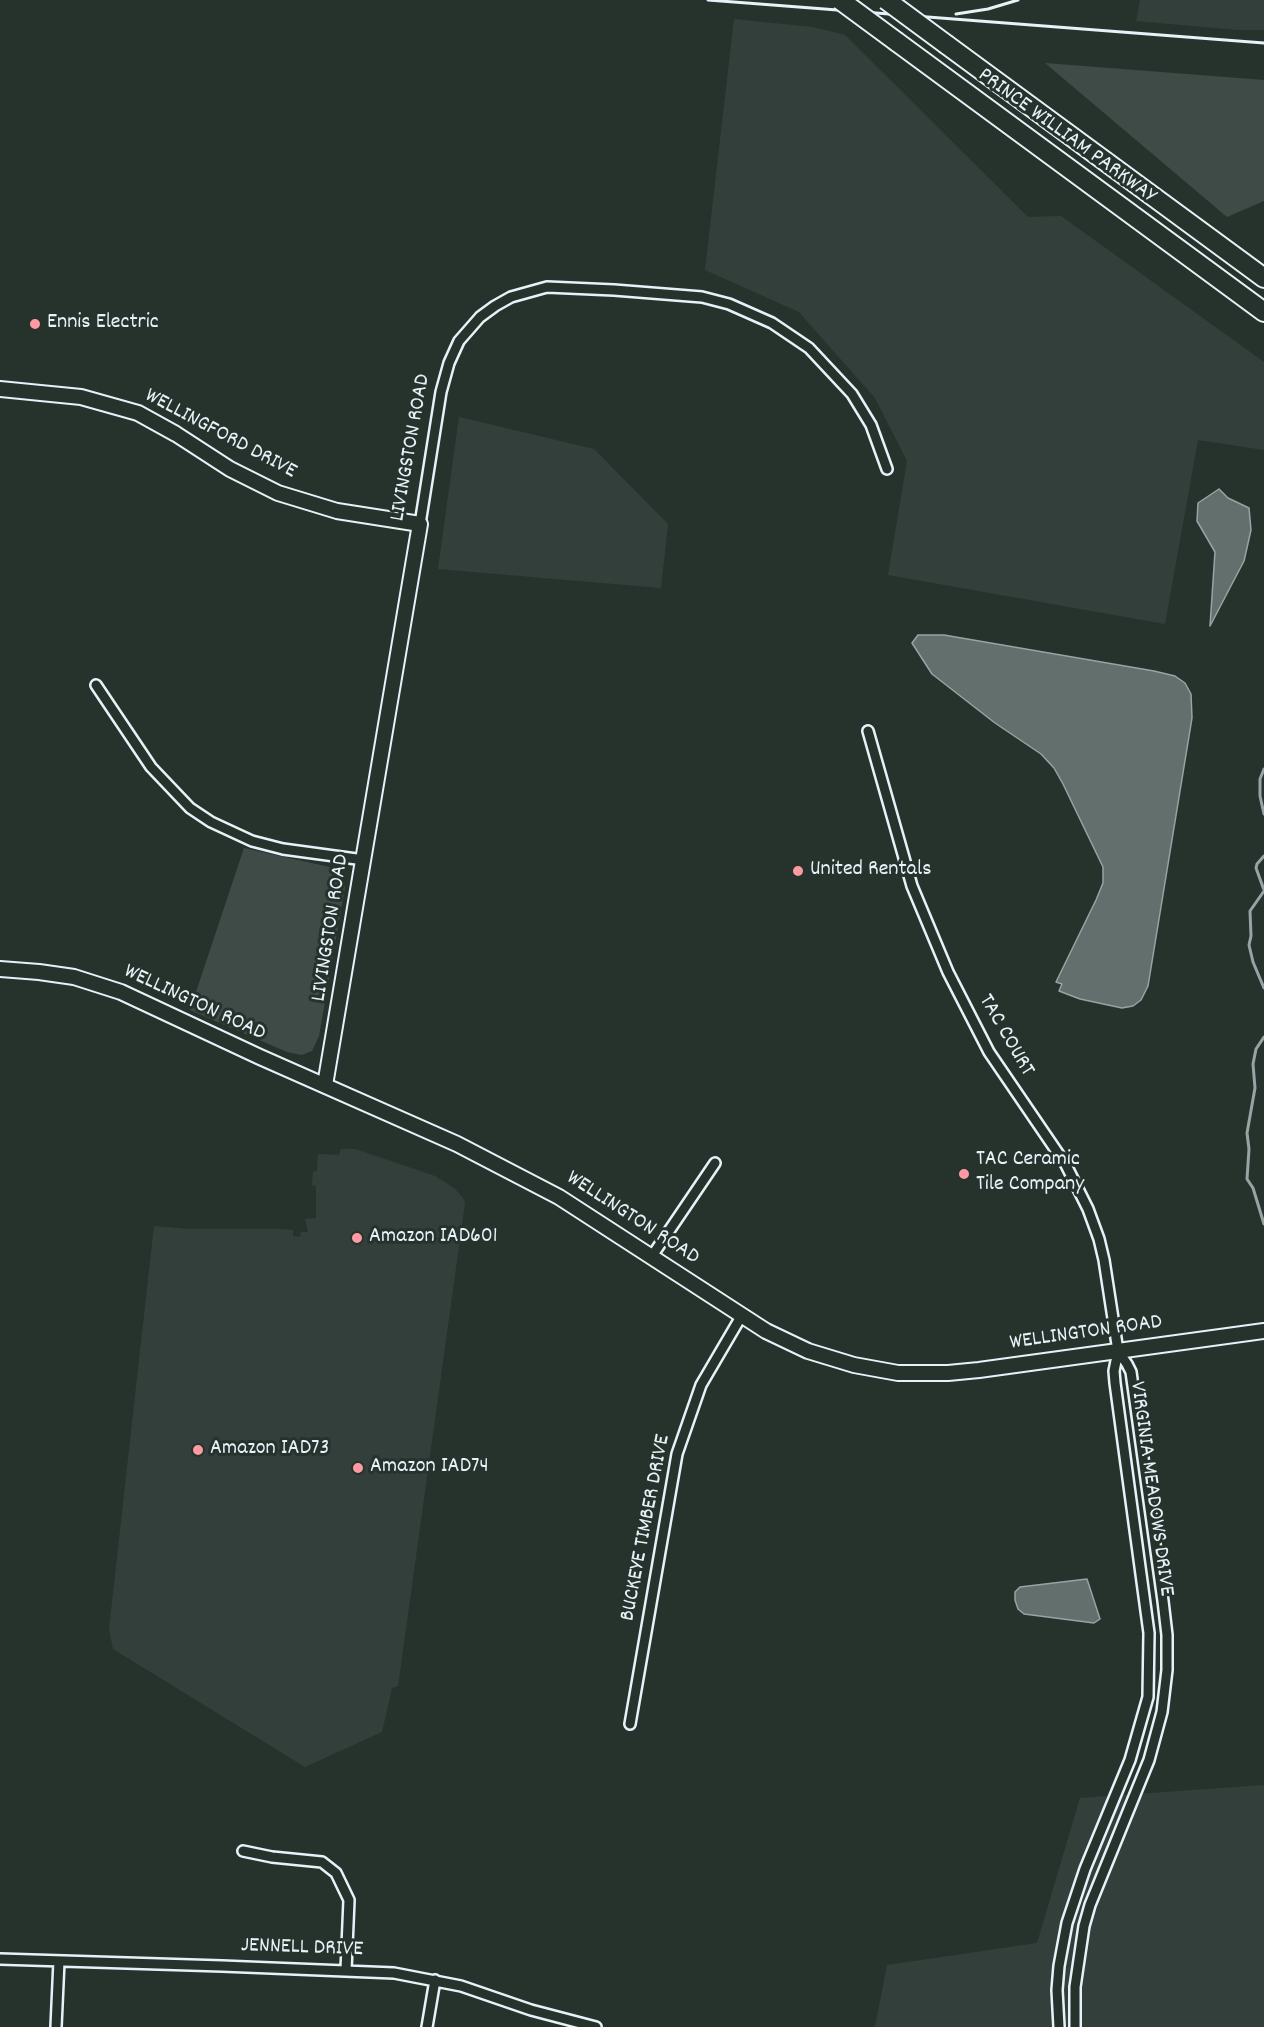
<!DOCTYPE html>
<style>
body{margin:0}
canvas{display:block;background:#26332d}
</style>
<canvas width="1264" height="2027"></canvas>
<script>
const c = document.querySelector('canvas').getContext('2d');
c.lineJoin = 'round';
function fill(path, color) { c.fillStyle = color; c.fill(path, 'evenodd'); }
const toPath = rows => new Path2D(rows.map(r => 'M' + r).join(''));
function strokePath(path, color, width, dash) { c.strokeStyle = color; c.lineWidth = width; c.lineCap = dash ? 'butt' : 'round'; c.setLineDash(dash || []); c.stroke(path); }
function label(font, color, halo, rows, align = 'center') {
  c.font = font + ' Dekko,sans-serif'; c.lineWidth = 6; c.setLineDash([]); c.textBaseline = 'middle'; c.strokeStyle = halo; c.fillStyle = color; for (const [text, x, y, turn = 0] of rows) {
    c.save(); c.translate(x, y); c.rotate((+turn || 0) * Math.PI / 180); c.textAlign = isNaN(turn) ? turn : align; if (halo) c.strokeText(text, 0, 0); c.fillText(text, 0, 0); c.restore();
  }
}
fill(toPath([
 [1140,0,1264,0,1264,30,1238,30,1136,21],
 [734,19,813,27,845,35,1028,217,1061,216,1264,362,1264,450,1198,440,1165,624,888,575,907,461,875,398,799,312,705,270],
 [459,417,594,449,668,524,661,588,438,569],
 [341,1149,355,1149,435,1176,454,1188,463,1198,465,1203,398,1686,392,1688,382,1732,305,1767,113,1649,109,1629,154,1226,188,1229,280,1229,293,1230,293,1236,300,1237,301,1232,308,1232,305,1219,316,1218,316,1186,312,1185,313,1172,317,1171,318,1154,339,1155],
 [1264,1785,1264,2027,875,2027,887,1965,1037,1943,1080,1798]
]), '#333f3a');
fill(toPath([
 [1045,63,1264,80,1264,201,1227,217],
 [244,848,334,868,342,876,345,887,319,1036,312,1051,302,1055,287,1052,190,1010]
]), '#3e4b47');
const water = toPath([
 [1219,489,1228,498,1249,508,1251,530,1244,561,1210,626,1215,552,1197,521,1198,503,1219,489],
 [918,635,944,635,1154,671,1175,676,1185,683,1191,694,1192,718,1148,986,1141,1000,1133,1006,1122,1008,1080,999,1059,991,1062,984,1056,982,1096,900,1103,883,1103,867,1063,784,1054,768,1041,754,995,723,932,674,912,643,918,635],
 [1087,1579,1100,1619,1094,1623,1024,1614,1018,1609,1015,1600,1015,1592,1020,1587,1087,1579]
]);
fill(water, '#636f6d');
strokePath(water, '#98a3a5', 1.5);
strokePath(toPath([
 [1264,769,1260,779,1260,796,1264,814],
 [1264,856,1257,864,1256,868,1264,890],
 [1264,891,1250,911,1251,936,1249,945,1253,962,1264,988],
 [1264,1037,1256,1049,1253,1064,1255,1088,1247,1133,1249,1149,1247,1179,1253,1188,1264,1224]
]), '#98a3a5', 3);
const street = toPath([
 [420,524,441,392,449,363,459,341,480,317,495,306,511,297,547,287,614,290,702,297,729,304,772,323,809,348,852,394,871,425,887,469],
 [96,685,151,767,190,808,211,822,252,841,283,849,364,860],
 [868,731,912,886,948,972,989,1052,1066,1165,1088,1209,1099,1239,1104,1260,1118,1351,1114,1371,1115,1383,1149,1633,1148,1697,1130,1760,1085,1869,1067,1923,1059,1966,1057,1990,1059,2027],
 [652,1256,715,1163],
 [630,1724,677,1454,701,1385,742,1315],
 [243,1851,272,1857,322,1862,336,1873,349,1900,346,1970],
 [0,1959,222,1966,394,1973,461,1986,531,2010,596,2027],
 [56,2027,59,1961],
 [427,2027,435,1980],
 [1075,2027,1075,1987,1084,1926,1090,1905,1149,1760,1162,1712,1167,1670,1167,1635,1163,1601,1131,1372,1127,1364,1118,1351]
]);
const secondary = toPath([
 [0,389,81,397,138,413,176,434,230,469,278,493,337,511,420,524,325,1085],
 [0,969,39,972,74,977,121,992,260,1057,457,1144,559,1197,766,1331,808,1351,854,1365,898,1373,948,1373,979,1370,1264,1331]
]);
const highway = toPath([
 [897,42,1264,312],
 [947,45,1264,278]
]);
strokePath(street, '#e8f1f8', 14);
strokePath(secondary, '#e8f1f8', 18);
strokePath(highway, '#e8f1f8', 22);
strokePath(street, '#26332d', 9);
strokePath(secondary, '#26332d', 14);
strokePath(highway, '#26332d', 18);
strokePath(toPath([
 [708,0,1264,43],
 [956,14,988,9,1018,0]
]), '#e8f1f8', 3);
const highwayBridge = toPath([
 [840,0,897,42],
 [886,0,947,45]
]);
strokePath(highwayBridge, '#e8f1f8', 22, []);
strokePath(highwayBridge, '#26332d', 18);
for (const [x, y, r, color] of [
 [35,324,6,"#ff9aa2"],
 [798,871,6,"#ff9aa2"],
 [964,1174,6,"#ff9aa2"],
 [357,1238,6,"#ff9aa2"],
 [198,1450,6,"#ff9aa2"],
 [358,1468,6,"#ff9aa2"]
]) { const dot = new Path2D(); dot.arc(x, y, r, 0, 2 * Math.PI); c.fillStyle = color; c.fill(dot); strokePath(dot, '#26332d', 2); }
label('22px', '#e8f1f8', '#26332d', [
 ["PRINCE WILLIAM PARKWAY",1066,137,36],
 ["WELLINGFORD DRIVE",220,435,28],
 ["LIVINGSTON ROAD",412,448,-80],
 ["LIVINGSTON ROAD",332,928,-81],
 ["WELLINGTON ROAD",194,1004,25],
 ["TAC COURT",1005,1036,60],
 ["WELLINGTON ROAD",632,1219,33],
 ["WELLINGTON ROAD",1086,1334,-8],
 ["VIRGINIA MEADOWS DRIVE",1150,1489,82],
 ["BUCKEYE TIMBER DRIVE",647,1528,-79],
 ["JENNELL DRIVE",302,1949,2]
]);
label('22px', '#e8f1f8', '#26332d', [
 ["Ennis Electric",47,324],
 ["United Rentals",810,871],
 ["TAC Ceramic",976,1161],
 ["Tile Company",976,1186],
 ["Amazon IAD601",369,1238],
 ["Amazon IAD73",210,1450],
 ["Amazon IAD74",370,1468]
], 'left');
</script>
